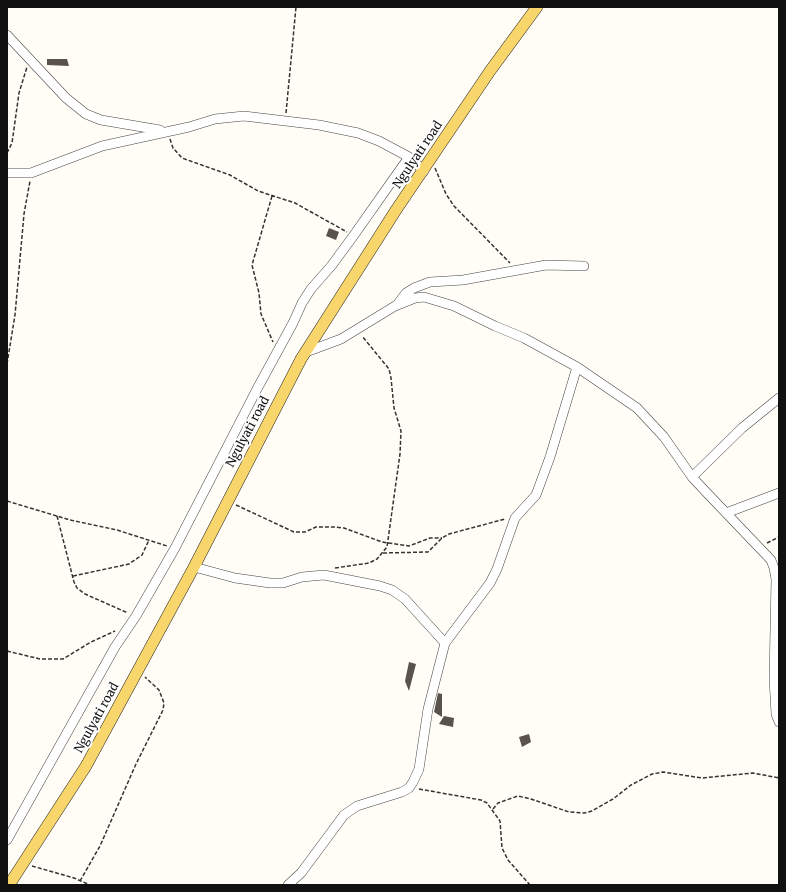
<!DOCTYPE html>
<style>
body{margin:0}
#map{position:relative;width:786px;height:892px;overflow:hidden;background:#fffdf5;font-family:Merriweather,serif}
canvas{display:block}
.frame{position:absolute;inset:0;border:8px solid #111;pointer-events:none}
</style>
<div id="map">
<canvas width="786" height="892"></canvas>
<div class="frame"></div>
</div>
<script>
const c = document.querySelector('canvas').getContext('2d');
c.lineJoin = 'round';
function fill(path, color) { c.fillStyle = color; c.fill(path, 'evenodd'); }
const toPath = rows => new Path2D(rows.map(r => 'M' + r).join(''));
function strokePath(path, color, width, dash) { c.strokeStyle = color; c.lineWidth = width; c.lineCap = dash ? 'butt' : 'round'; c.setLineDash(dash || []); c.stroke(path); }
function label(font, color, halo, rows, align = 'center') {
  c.font = font + ' Merriweather,serif'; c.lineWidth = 4; c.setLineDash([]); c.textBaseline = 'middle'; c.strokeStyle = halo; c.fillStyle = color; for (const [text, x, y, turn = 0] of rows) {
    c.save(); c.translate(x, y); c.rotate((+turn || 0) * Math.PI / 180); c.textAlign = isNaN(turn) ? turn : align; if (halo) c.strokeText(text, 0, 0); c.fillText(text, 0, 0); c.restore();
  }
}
fill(toPath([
 [47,59,67,59,69,66,47,65],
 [329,228,339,232,336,240,326,236],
 [409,662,416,664,409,691,405,681],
 [438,693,442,694,442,717,434,712],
 [444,716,454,718,453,727,439,724],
 [529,734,531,742,522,747,519,737]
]), '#5a524d');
const minor = toPath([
 [7,35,66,98,86,114,101,120,160,130],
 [7,173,31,173,102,146,189,127,215,119,244,116,319,125,358,133,379,141,409,157,424,171],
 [397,305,406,293,414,288,430,282,463,280,546,265,584,266],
 [306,352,341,339,395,306,415,298,424,297,454,306,495,326,524,338,577,367,637,408,664,437,692,477,706,492,771,560,774,568,776,579,774,679,776,714,779,722],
 [692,477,742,428,779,398],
 [726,513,779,493],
 [194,567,235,578,270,583,283,583,302,577,324,575,380,586,392,590,405,599,445,643],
 [7,840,115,647,136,616,175,548,257,389,293,323,302,303,311,289,332,265,354,235,409,157],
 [288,885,301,873,344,815,357,806,402,792,409,788,413,782,419,769,428,709,445,643,490,583,497,569,515,518,536,495,550,457,577,367]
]);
const major = toPath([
 [9,885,86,766,194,567,301,359,396,210,490,71,537,7]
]);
strokePath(minor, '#444', 10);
strokePath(major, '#222', 12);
strokePath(toPath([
 [286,113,296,7],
 [170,139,173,148,182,158,230,175,258,191,295,203,347,232],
 [7,153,12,143,19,93,27,67],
 [435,168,446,194,454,206,510,263],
 [272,196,252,265,259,293,261,314,273,342],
 [7,364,15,315,24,214,30,181],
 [7,501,70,520,117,530,167,546],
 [236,505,294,532,305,532,316,527,335,527,344,528,382,542,409,546,430,538,442,538],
 [57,516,74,582,77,588,85,594,128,613],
 [767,543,779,537],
 [383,553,428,552,442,538,449,534,505,519],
 [335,568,369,563,377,559,387,547,400,454,401,431,394,408,391,378,389,369,362,336],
 [73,576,129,564,142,555,149,540],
 [7,651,40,659,63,659,91,642,115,631],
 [419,789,481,800,487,803,500,821,502,848,508,860,530,885],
 [493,809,498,803,518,796,531,799,569,812,584,813,592,811,613,799,631,785,652,774,663,772,702,778,753,773,779,778],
 [32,866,74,878,90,885],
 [80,881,100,846,136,764,163,710,164,703,159,690,145,677]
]), '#333', 1.5, [4, 2]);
strokePath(minor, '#fff', 9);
strokePath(major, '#f9d66b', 11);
label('12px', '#111', '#fff', [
 ["Ngulyati road",418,155,-56],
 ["Ngulyati road",248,432,-62],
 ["Ngulyati road",97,718,-61]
]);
</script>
